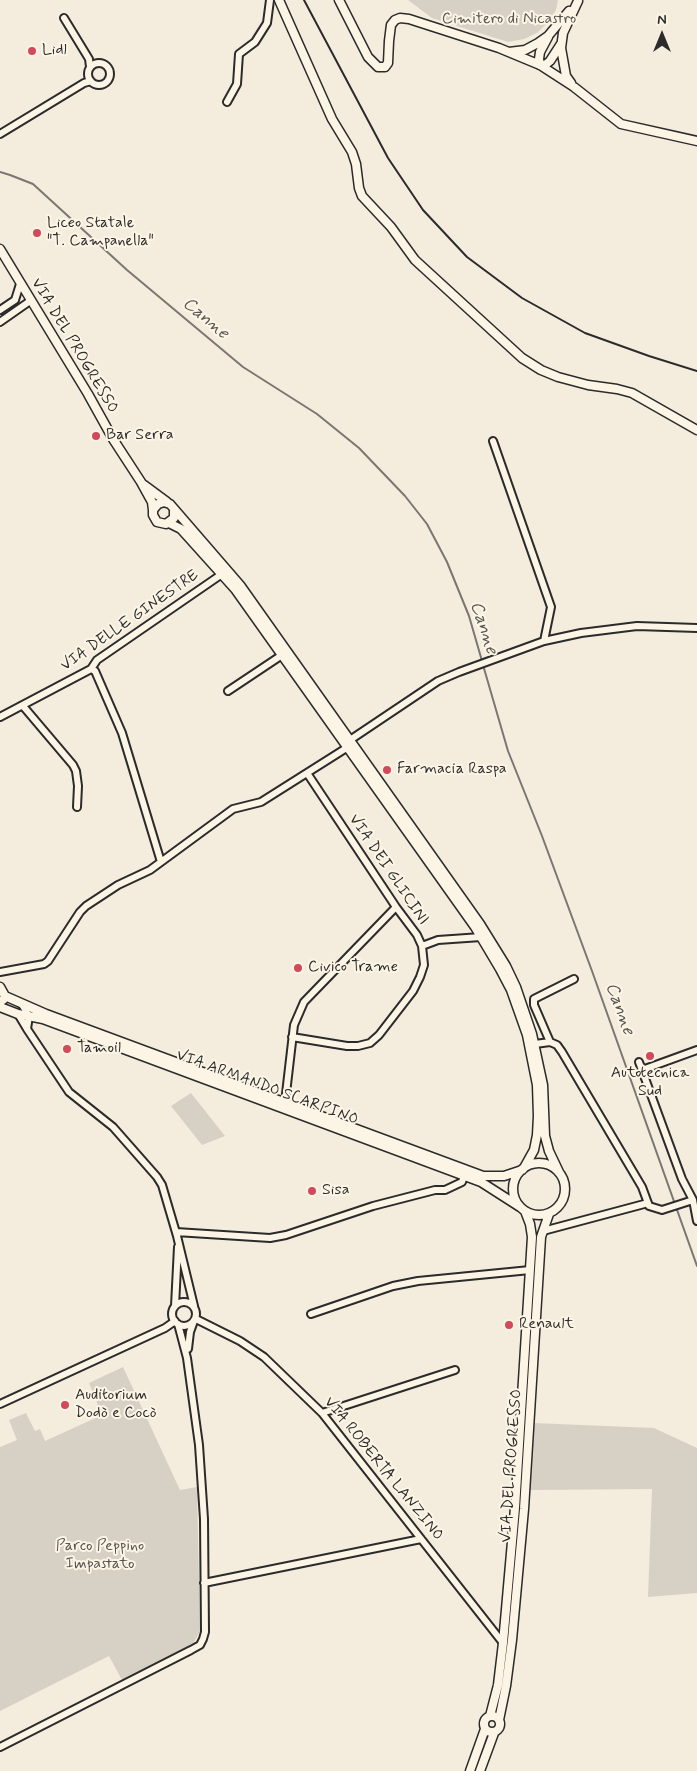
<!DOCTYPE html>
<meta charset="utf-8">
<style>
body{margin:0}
#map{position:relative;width:697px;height:1771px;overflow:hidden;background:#f4edde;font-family:Mynerve,sans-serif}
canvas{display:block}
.north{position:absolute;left:637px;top:10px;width:50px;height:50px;-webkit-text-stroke:4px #fcf5e5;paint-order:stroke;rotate:0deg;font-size:14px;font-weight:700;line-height:20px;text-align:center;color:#2b2b2b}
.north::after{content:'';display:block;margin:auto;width:18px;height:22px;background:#2b2b2b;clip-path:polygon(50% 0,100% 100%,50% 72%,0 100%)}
</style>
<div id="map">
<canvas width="697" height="1771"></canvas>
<div class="north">N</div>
</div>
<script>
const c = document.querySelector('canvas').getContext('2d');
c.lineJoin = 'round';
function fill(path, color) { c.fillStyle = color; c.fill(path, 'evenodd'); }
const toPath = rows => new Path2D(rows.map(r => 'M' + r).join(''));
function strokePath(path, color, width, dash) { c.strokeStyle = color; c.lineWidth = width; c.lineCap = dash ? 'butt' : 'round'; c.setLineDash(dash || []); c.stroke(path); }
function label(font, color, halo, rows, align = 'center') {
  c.font = font + ' Mynerve,sans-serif'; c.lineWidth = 4; c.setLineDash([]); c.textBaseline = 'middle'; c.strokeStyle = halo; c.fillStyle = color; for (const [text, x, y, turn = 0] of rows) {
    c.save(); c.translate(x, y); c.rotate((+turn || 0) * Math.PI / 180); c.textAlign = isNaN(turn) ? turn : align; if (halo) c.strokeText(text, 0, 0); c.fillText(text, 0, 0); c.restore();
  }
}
fill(toPath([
 [408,0,558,0,556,10,547,23,537,33,524,39,508,42,432,18],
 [191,1093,225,1136,202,1145,171,1106],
 [123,1367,180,1490,197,1487,200,1631,193,1644,122,1680,109,1656,0,1711,0,1447,17,1440,9,1420,26,1413,35,1431,40,1429,45,1441,102,1415,89,1383],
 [533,1423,654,1428,697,1448,697,1593,648,1597,652,1489,529,1490]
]), '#d6d1c4');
strokePath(toPath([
 [0,172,10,175,33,184,127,270,243,367,317,414,359,448,405,496,427,524,447,562,469,616,482,661],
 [483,665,508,751,542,836,592,971,697,1266]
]), '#7a7771', 2);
const minor = toPath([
 [64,18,89,59,90,67],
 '88 74a11 11 0 1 1 22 0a11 11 0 1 1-22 0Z',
 [227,102,237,84,239,54,255,42,267,23,270,0],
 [0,134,84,83,91,81],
 [0,310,15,300,20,284],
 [0,322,30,301],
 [493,441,551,607,544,641],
 [91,669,95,671,122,733,161,862],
 [228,691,282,655],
 [23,706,73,765,76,771,78,786,77,807],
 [0,717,91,669,97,660,222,574],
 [350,740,438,681,459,672,544,641,581,633,637,626,697,628],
 [422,946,438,940,481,937],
 [0,972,44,964,48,961,80,912,86,906,118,885,150,870,233,809,261,802,348,747],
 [18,1014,27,1029,29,1016,21,1003],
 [27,1029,69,1092,113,1127,157,1177,162,1185,177,1236,194,1306],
 [292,1037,347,1046,358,1046,370,1043,379,1035,413,991,420,977,424,965,422,946,417,935,396,907,307,773],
 [550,1042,534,1005,534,999,574,979],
 [535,1044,550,1042,557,1045,562,1052,642,1187,649,1206,662,1210,693,1200],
 [639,1062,682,1179,693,1200,697,1221],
 [642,1070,697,1050],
 [285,1102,294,1025,304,1002,396,907],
 [543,1231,648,1203],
 [176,1232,270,1238,286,1235,373,1206,435,1190,445,1190,462,1182,464,1176],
 '172 1314a12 12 0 1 1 24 0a12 12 0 1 1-24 0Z',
 [175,1306,178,1247],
 [311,1314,393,1286,418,1281,530,1270],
 [196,1319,240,1341,264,1357,322,1413,503,1643],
 [188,1349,190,1332,194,1321],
 [0,1404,165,1328,175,1321],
 [322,1413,455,1370],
 [204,1583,421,1539],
 [0,1747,191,1650,200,1645,203,1639,205,1632,204,1519,199,1445,187,1358,178,1324]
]);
const tertiary = toPath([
 [279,0,332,119,352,152,356,164,359,188,362,196,391,227,415,260,522,358,541,370,558,377,588,385,617,389,632,393,697,430],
 [339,0,368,57,378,67,385,67,388,63,389,41,391,25,395,20,400,18,409,19,499,48,540,65,574,87,621,124,697,141],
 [548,37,540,52,539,59,540,65,545,65,550,61,561,44],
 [509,52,525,50,538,43,548,36,569,11],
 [571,83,566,76,561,48,563,33,578,1],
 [0,249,88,394,113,439,141,482,152,502,153,510],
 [144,485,167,502],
 [174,511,174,518,166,524,157,522,153,515,153,510,158,504,164,502,170,504,240,585,480,924,506,966,516,987,532,1034,543,1085,545,1136,549,1151,559,1172],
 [169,523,181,529,235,589,475,927,500,969,511,990,527,1035,537,1085,538,1116,537,1135,534,1150,524,1168],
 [0,987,5,996,4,999,0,1002],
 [5,996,46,1014,483,1176,504,1176,522,1170],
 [0,1007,18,1014,43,1019,481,1182,520,1207],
 '513 1189a26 26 0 1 1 52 0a26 26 0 1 1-52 0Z',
 '484 1724a8 8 0 1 1 16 0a8 8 0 1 1-16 0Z',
 [490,1716,498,1685,503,1643,515,1508,532,1237,530,1224,525,1211],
 [499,1720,506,1686,512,1640,524,1509,541,1237,549,1214],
 [470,1771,485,1729],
 [480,1771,494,1733]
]);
strokePath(minor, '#2b2b2b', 10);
strokePath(tertiary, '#2b2b2b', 11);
strokePath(minor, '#fcf5e5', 6);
strokePath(tertiary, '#fcf5e5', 8);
strokePath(toPath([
 [304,0,388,158,423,210,467,257,522,298,585,333,649,356,697,371]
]), '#2b2b2b', 2);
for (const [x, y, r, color] of [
 [32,51,5,"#d1495b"],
 [37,233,5,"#d1495b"],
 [96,436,5,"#d1495b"],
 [387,770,5,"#d1495b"],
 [298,968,5,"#d1495b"],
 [67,1049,5,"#d1495b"],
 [650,1056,5,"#d1495b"],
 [312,1191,5,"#d1495b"],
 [509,1325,5,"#d1495b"],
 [65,1405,5,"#d1495b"]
]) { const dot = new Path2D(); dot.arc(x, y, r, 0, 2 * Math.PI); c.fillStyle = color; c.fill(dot); strokePath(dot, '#fcf5e5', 2); }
label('16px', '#565451', '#fcf5e5', [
 ["Cimitero di Nicastro",509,20],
 ["Parco Peppino",100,1547],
 ["Impastato",100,1565]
]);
label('16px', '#2b2b2b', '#fcf5e5', [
 ["Lidl",42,51],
 ["Liceo Statale",47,224],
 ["\"T. Campanella\"",47,242],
 ["Bar Serra",106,436],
 ["Farmacia Raspa",397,770],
 ["Civico Trame",308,968],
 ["Tamoil",77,1049],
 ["Autotecnica",650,1074,"center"],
 ["Sud",650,1092,"center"],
 ["Sisa",322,1191],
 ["Renault",519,1325],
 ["Auditorium",75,1396],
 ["Dodò e Cocò",75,1414]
], 'left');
label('16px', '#2b2b2b', '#fcf5e5', [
 ["VIA DEL PROGRESSO",74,346,59],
 ["VIA DELLE GINESTRE",130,621,-35],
 ["VIA DEI GLICINI",388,870,56],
 ["VIA ARMANDO SCARPINO",267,1088,20],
 ["VIA DEL PROGRESSO",512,1466,-86],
 ["VIA ROBERTA LANZINO",383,1469,51]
]);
label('italic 18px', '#595754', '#fcf5e5', [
 ["Canne",205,319,40],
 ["Canne",483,628,72],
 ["Canne",619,1009,70]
]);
</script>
